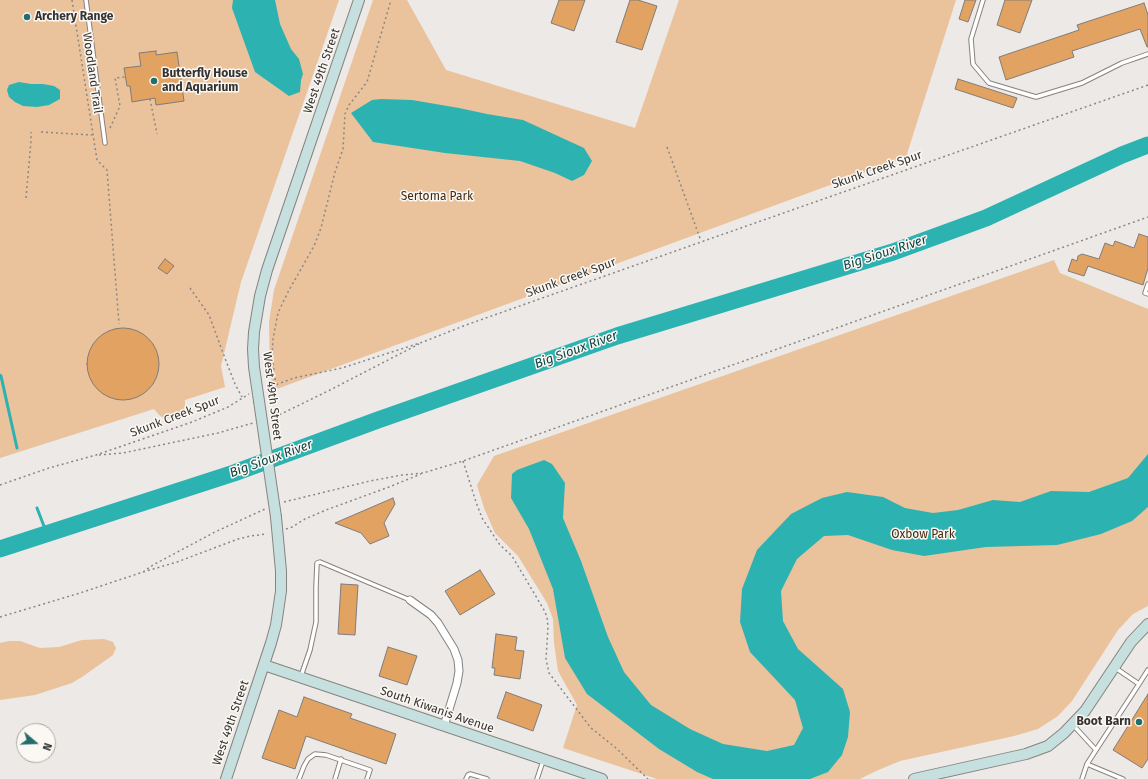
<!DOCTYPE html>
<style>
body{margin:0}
#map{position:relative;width:1148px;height:779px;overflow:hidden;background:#ede9e6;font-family:"Fira Sans",sans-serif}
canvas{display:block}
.north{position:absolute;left:16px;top:723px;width:40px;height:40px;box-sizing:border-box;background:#fbf7f3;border:1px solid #aba9a5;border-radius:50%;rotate:109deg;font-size:11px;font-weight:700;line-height:16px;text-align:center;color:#343331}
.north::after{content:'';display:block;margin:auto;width:14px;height:18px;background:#236e6d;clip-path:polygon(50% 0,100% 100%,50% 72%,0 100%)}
</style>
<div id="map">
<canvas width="1148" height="779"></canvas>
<div class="north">N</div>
</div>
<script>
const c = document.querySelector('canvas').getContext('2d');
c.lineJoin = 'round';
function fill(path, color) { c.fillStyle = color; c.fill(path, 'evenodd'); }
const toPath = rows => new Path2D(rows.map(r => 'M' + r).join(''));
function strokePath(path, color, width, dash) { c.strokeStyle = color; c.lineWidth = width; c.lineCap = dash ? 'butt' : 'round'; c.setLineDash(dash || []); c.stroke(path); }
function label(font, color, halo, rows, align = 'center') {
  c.font = font + ' "Fira Sans",sans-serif'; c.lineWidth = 3; c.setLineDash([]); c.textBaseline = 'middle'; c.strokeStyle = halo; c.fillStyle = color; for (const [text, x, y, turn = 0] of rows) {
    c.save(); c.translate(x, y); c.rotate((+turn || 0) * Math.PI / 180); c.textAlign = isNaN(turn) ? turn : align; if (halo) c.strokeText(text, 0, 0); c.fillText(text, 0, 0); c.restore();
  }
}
fill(toPath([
 [0,0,339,0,241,282,221,366,225,387,185,400,185,407,182,412,174,418,164,418,159,415,154,409,0,458],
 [373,0,407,0,446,70,635,128,679,0,956,0,906,157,274,390,270,375,269,322,274,290],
 [1054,260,1060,273,1148,309,1148,606,1133,614,1118,630,1072,701,1058,716,1038,729,1014,736,900,761,876,771,860,779,657,779,563,748,577,705,558,671,554,643,553,619,547,603,518,556,495,533,484,508,477,485,494,456],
 [104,639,113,642,116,648,113,655,82,677,72,683,35,695,0,700,0,643,9,641,20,641,40,648,59,647,82,640]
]), '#eac29b');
fill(toPath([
 [233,0,275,0,280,24,291,49,299,59,303,74,301,80,300,92,289,96,255,72,232,8],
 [19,82,31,84,43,84,54,86,60,90,60,99,49,105,37,107,23,106,15,102,9,97,7,90,9,85],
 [381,99,412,100,459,108,487,114,523,120,584,148,592,161,584,175,572,181,555,173,520,161,445,153,373,142,351,113,372,100],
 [1148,454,1148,507,1132,521,1101,534,1057,545,986,547,924,556,892,550,848,535,824,536,797,559,781,591,783,621,798,649,843,689,850,712,848,737,842,755,828,772,810,779,713,779,697,772,659,749,587,694,565,658,553,589,529,529,511,498,512,474,517,470,544,460,552,464,565,483,563,518,581,561,608,637,624,672,651,705,690,729,723,744,767,751,794,745,803,728,795,700,750,652,740,622,742,589,757,550,791,514,822,498,847,492,883,497,905,508,933,513,958,510,993,500,1020,502,1051,491,1089,492,1128,478]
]), '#2cb3b1');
strokePath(toPath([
 [0,375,1,376,17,448],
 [37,508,47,534]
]), '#2cb3b1', 3);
strokePath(toPath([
 [0,549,234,473,378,420,617,336,893,252,986,218,1122,155,1148,145]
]), '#2cb3b1', 17);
const building = toPath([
 [559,0,585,0,574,31,551,23,559,0],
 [630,0,638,0,657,6,642,50,616,42,630,0],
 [965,0,976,0,968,22,959,19,965,0],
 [1005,0,1032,0,1020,33,997,25,1005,0],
 [1144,3,1148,15,1148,47,1147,47,1140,29,1072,51,1074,57,1006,80,999,57,1079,30,1077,25,1144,3],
 [156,51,156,55,177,52,184,101,156,105,155,98,132,102,130,86,127,86,124,68,141,66,139,53,156,51],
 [958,79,1017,98,1013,108,955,89,958,79],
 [1139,234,1148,237,1148,268,1143,285,1088,266,1084,276,1068,271,1072,259,1077,261,1078,256,1082,254,1099,259,1105,243,1113,246,1115,241,1134,248,1139,234],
 [165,259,174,266,167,274,158,268,165,259],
 '87 364a36 36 0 1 1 72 0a36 36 0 1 1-72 0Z',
 [393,498,395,504,384,523,389,536,370,544,361,533,335,523,393,498],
 [480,570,495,594,460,615,445,591,480,570],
 [341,584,358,585,355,635,338,634,341,584],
 [496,634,517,637,515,650,524,651,520,679,494,675,495,668,492,668,496,634],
 [388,647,417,656,407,685,379,676,388,647],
 [506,692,542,705,533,731,497,718,506,692],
 [1148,694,1148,759,1142,768,1113,750,1148,694],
 [304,697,352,714,350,718,396,734,386,764,306,736,295,769,262,758,279,710,297,717,304,697]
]);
fill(building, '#e1a262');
strokePath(building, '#807c79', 1);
const lane = toPath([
 [86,0,105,143],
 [983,0,971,39,973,64,989,83,1036,97,1082,83,1122,63,1148,54],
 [1148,284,1145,293,1148,294],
 [301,676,310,650,316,622,316,587,317,563,320,562,410,600],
 [1139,684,1148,670],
 [1073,725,1096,750,1087,764],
 [1096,750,1139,684,1114,667],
 [299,779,304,766,308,759,315,754,326,755,370,770,367,779],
 [335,779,341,759],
 [466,779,468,775,470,774,487,779],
 [537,779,543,761],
 [1082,779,1087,764,1123,779]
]);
const street = toPath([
 [410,600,431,615,438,623,454,649,458,660,459,671,457,683,444,726]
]);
const secondary = toPath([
 [259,401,254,367,253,349,254,332,260,296,267,270,359,0],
 [264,665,602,779],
 [226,779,271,643,276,625,281,591,281,571,276,517],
 [914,779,1026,754,1048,746,1064,733,1085,711,1131,642,1148,624]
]);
strokePath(lane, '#86827f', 5.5);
strokePath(street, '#86827f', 9);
strokePath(secondary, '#86827f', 12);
strokePath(toPath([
 [72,0,97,160,107,170,119,324],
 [150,99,157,134],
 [110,128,120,106,115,78,125,77],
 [41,132,92,135],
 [667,147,701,241],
 [26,198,31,141,31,132],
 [190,288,209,315,226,361,235,384,242,397],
 [276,385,272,357,273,339,278,313,288,292,314,246,321,228,335,172,343,149,345,114,349,105,367,82,391,0],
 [267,388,294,378,342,368,423,342,466,325,701,242,1148,85],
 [270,418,279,415,330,390,419,344],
 [99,455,123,453,218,433,253,423],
 [463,461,476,502,482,518,500,545,512,556,544,610,547,617,548,627,546,659,549,673,591,728,616,748,648,779],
 [0,485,49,468,96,455,192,422,228,407,249,394],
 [284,502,370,481,402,475,423,473,463,461,1148,217],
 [286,529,292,527,305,519,326,510,389,487,421,474],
 [143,572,153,565,215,532,265,509],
 [0,617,80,593,143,572,177,562,238,539,250,536,267,534]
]), '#8a8785', 1.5, [2, 3]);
strokePath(lane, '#fff', 3.5);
strokePath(street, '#fff', 7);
strokePath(secondary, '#c6e0df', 10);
const secondaryBridge = toPath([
 [259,401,276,517]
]);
strokePath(secondaryBridge, '#86827f', 12, []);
strokePath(secondaryBridge, '#c6e0df', 10);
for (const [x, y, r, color] of [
 [27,17,4,"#236e6d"],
 [154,81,4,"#236e6d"],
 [1139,722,4,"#236e6d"]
]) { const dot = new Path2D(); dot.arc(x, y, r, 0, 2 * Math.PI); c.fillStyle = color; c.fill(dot); strokePath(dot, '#fbf7f3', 1.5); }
label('bold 12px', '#343331', '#fbf7f3', [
 ["Archery Range",35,17],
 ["Butterfly House",162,74],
 ["and Aquarium",162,88],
 ["Boot Barn",1131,722,"right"]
], 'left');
label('12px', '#343331', '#fbf7f3', [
 ["West 49th Street",322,71,-71],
 ["Woodland Trail",92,73,82],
 ["Skunk Creek Spur",877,170,-19],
 ["Skunk Creek Spur",571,278,-20],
 ["West 49th Street",272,396,83],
 ["Skunk Creek Spur",175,417,-21],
 ["South Kiwanis Avenue",437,710,19],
 ["West 49th Street",231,723,-71]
]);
label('12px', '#442a0e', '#fbf7f3', [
 ["Sertoma Park",437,197],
 ["Oxbow Park",923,535]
]);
label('italic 13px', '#0d4645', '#fbf7f3', [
 ["Big Sioux River",885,253,-18],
 ["Big Sioux River",576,350,-20],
 ["Big Sioux River",271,459,-20]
]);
</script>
